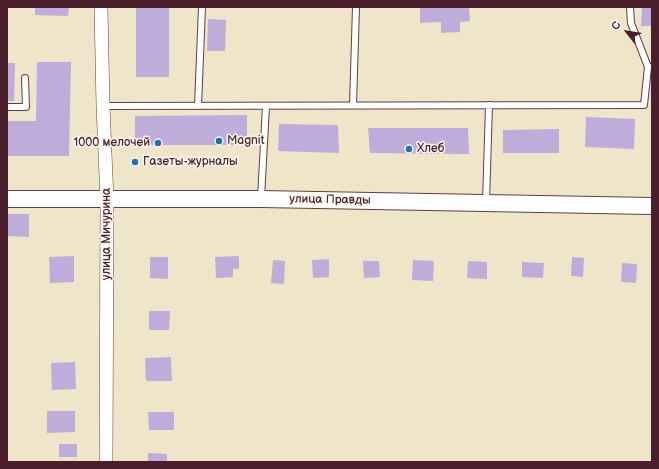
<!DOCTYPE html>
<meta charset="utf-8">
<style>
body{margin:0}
#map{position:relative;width:659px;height:469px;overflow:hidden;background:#efe6ca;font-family:"Balsamiq Sans",sans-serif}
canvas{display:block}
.frame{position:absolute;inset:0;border:8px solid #4a1f2b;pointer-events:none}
.north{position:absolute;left:607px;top:12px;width:40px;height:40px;-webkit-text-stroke:3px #fbf7ec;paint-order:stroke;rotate:300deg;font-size:11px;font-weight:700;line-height:16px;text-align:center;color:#4a1f2b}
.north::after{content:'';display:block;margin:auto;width:14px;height:18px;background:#4a1f2b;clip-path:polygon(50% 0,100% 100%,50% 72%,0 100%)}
</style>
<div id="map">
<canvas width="659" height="469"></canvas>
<div class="frame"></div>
<div class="north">С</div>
</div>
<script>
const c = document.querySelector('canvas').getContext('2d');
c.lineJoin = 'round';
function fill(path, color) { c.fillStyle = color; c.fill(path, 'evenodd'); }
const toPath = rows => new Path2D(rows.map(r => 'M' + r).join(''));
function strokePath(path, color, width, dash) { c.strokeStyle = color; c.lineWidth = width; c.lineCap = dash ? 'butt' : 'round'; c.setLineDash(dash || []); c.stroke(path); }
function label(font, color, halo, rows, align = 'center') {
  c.font = font + ' "Balsamiq Sans",sans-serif'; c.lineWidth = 3; c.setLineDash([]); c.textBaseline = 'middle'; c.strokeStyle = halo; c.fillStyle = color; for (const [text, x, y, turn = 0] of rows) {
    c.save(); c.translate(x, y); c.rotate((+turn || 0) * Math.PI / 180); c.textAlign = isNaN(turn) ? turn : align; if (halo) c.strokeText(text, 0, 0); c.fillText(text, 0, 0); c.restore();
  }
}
fill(toPath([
 [35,7,69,7,68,16,35,15],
 [136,7,169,7,169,77,136,77],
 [420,7,469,7,470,21,460,22,460,32,441,33,441,22,420,23],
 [642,7,652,7,652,26,641,26],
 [208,19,226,20,225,51,207,51],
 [37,62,71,62,69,156,7,156,7,121,36,121],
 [7,63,15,63,14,101,7,101],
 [247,115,247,145,135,145,135,116],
 [586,117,635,119,634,149,585,147],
 [279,124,338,125,339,153,278,151],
 [368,128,468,128,469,154,370,153],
 [559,129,559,153,503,153,503,130],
 [7,214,29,214,29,237,7,236],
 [74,256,74,282,50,283,49,257],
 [239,256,239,269,233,269,233,277,216,278,215,257],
 [150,257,168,257,168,279,150,278],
 [572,257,584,258,583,277,571,276],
 [329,259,329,277,313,278,312,260],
 [273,260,285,261,284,284,271,283],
 [413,260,434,261,433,281,412,280],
 [363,261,379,261,380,277,364,278],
 [468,261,487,262,487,279,467,278],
 [522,262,544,263,543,278,522,277],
 [622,263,637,264,636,283,621,282],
 [149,311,170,311,169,330,149,330],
 [171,357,172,381,146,381,145,358],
 [75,362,76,389,52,390,51,363],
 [47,411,75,411,75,432,47,433],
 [148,412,174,412,174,430,149,430],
 [59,444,77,444,77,457,59,457],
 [148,453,167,454,167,462,148,462]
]), '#beacda');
const service = toPath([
 [630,7,631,23,648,67],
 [353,105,356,7],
 [103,106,644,105,648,67,652,67],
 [198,106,202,7],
 [7,107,26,107,25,78],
 [261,198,266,106],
 [486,202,489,105]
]);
const minor = toPath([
 [101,7,103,106,107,200,106,462]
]);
const tertiary = toPath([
 [7,199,261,199,652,206]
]);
strokePath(service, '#633d43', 8);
strokePath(minor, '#633d43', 14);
strokePath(tertiary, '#633d43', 18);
strokePath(service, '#fff', 6);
strokePath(minor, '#fff', 13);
strokePath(tertiary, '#fff', 16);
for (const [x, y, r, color] of [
 [219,141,4,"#1f6fb2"],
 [158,143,4,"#1f6fb2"],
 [409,149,4,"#1f6fb2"],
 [135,162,4,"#1f6fb2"]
]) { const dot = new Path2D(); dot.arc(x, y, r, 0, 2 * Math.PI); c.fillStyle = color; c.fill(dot); strokePath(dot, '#fbf7ec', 1.5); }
label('12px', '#4a1f2b', '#fbf7ec', [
 ["Magnit",227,141],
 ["1000 мелочей",150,143,"right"],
 ["Хлеб",417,149],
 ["Газеты-журналы",143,162]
], 'left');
label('12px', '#4a1f2b', '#fbf7ec', [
 ["улица Правды",330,200,1],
 ["улица Мичурина",107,234,-90]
]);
</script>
